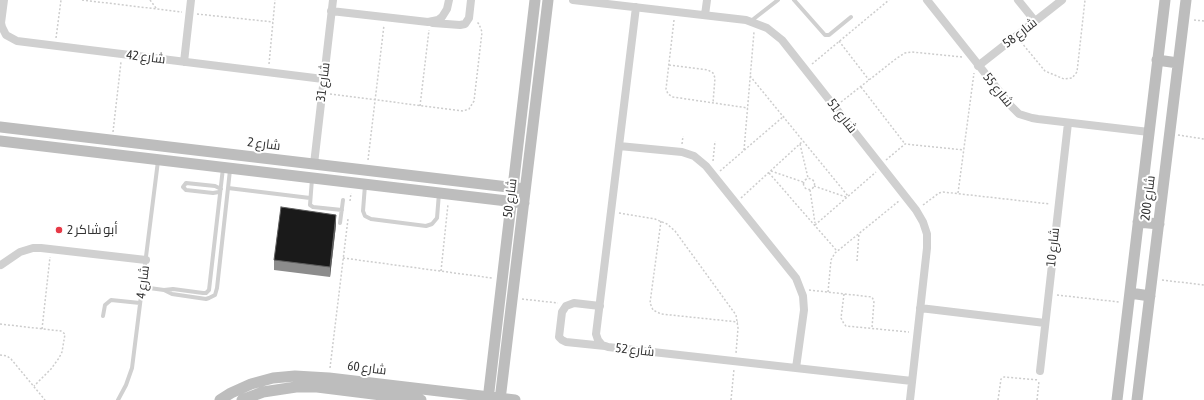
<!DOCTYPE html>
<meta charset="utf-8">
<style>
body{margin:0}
canvas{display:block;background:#fff}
</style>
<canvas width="1204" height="400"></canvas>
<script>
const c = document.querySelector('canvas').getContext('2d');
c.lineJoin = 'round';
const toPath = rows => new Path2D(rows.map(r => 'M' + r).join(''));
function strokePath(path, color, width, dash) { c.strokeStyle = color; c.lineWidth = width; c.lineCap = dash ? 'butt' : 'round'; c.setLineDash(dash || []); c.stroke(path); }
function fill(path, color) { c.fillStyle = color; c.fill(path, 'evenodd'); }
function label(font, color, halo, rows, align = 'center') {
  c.font = font + ' "Asap Condensed",Cairo,sans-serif'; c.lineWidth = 4; c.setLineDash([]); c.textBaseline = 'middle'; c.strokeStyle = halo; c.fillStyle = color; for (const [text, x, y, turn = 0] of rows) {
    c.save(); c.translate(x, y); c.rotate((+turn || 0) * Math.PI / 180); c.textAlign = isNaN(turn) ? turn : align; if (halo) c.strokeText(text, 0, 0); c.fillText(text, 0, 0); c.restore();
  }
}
strokePath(toPath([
 [82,0,182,12],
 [150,0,156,8],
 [197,14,273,22],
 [674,20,666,89,668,94,673,97,748,108],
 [1194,20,1204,21],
 [56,38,61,0],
 [839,41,869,80],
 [1021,42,1045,71,1064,79,1072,78,1077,72,1085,0],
 [269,64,275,0],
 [812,64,889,0],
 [669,65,708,70,713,73,715,78,713,103],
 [750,76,848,196],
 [861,87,905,144],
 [330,94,463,111,469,109,474,101,482,32,479,24,476,21],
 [841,102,897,58,905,53,912,52,962,57],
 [420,106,429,30],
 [113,132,121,62],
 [1178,135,1204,139],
 [682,144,683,136],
 [800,144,808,178],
 [744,150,754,32],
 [368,160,384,25],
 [886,160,905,144,964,150],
 [713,161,715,141],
 [720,171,784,116],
 [771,171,803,182],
 [769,173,837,251],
 '803.5 184a5.5 5.5 0 1 1 11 0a5.5 5.5 0 1 1-11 0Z',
 [814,186,846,197],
 [810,190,815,223],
 [958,193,974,73],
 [741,198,803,141],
 [350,201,351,193],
 [923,205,939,193,943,192,1050,204],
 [619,213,655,219,667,224,675,231,736,315,738,328,736,353],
 [661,221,650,303,653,310,661,314,738,322],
 [815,225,876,172],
 [343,258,492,278],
 [857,261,859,233],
 [441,271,448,204],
 [1162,280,1204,285],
 [809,290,872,297,874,301,872,328],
 [828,292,831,260,835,253,899,201],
 [844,294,841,318,844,324,846,326,909,332],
 [1057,295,1119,302],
 [522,299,558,303],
 [0,324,61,331,65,334,62,352,59,358,51,369,34,386],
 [42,329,50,257],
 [0,355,7,356,11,359,45,400],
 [330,368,348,219],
 [731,400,734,369],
 [998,400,1001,379,1004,377,1039,380],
 [1037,400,1039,381]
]), '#cdcdcd', 1.5, [2, 2]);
strokePath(toPath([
 [794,0,825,35,829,35,851,17],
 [751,21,778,0],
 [312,179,310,205,313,207,342,210],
 [186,183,215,186,221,189,219,192,213,193,186,190,183,187,186,183],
 [365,185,363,211,365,216,371,219,426,226,432,224,437,218,439,193],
 [228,188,310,198],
 [340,223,343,200],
 [142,287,164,290,172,294,206,299,209,298,215,295,217,288,230,170],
 [164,290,173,289,203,293,206,293,209,290,223,168],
 [103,316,105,305,111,300,140,303],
 [118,400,126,385,132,368,158,161]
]), '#d0d0d0', 4);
strokePath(toPath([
 [4,0,1,23,2,27,6,35,17,41,323,79],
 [573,0,746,20,767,28,782,40,916,210,923,222,927,234,927,248,910,400],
 [927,0,1011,106,1019,114,1032,118,1038,119,1149,132],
 [1018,0,1035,21],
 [636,7,596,334,598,340,602,345,608,347,912,381],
 [331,11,428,22,438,20,442,17,447,9,449,0],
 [705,15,707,0],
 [433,23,460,25,465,24,469,18,471,0],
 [184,62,191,0],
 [978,66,1062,0],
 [619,146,682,152,694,156,706,166,796,278,803,296,804,310,796,368],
 [314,164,333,0],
 [1,265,20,252,33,248,41,248,146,260],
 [600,306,574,303,566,306,562,312,559,337,562,340,566,342,605,346],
 [920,308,1045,323],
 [1040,371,1068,123]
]), '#d0d0d0', 8);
strokePath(toPath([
 [1157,60,1178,63],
 [0,127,525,189],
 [0,141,524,203],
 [1138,222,1159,224],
 [1130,293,1150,296],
 [220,400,231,393,251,384,273,378,295,376,329,378,515,400],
 [242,400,263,392,296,387,317,387,421,400],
 [488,400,535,0],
 [500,400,548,0],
 [1117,400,1165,0],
 [1137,400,1186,0]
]), '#bdbdbd', 11);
fill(toPath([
 [336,225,330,277,274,270,274,260]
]), '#8c8c8c');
fill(toPath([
 [336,215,336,225,330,277,330,267]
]), '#5f5f5f');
const building = toPath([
 [281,207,336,215,330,267,274,260,281,207]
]);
fill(building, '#1a1a1a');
strokePath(building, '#5f5f5f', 1);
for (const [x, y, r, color] of [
 [59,230,4,"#e63946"]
]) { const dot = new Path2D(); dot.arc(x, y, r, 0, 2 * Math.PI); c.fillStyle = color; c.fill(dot); strokePath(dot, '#fff', 1.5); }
label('13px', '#333', '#fff', [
 ["شارع 58",1020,33,-38],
 ["شارع 42",146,57,7],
 ["شارع 31",323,82,-83],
 ["شارع 55",998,90,51],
 ["شارع 51",842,116,52],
 ["شارع 2",264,144,7],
 ["شارع 50",510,198,-83],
 ["شارع 200",1148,198,-83],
 ["شارع 10",1053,247,-84],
 ["شارع 4",143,282,-83],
 ["شارع 52",635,350,6],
 ["شارع 60",367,368,7]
]);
label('13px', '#333', '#fff', [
 ["أبو شاكر 2",67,230]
], 'left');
</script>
